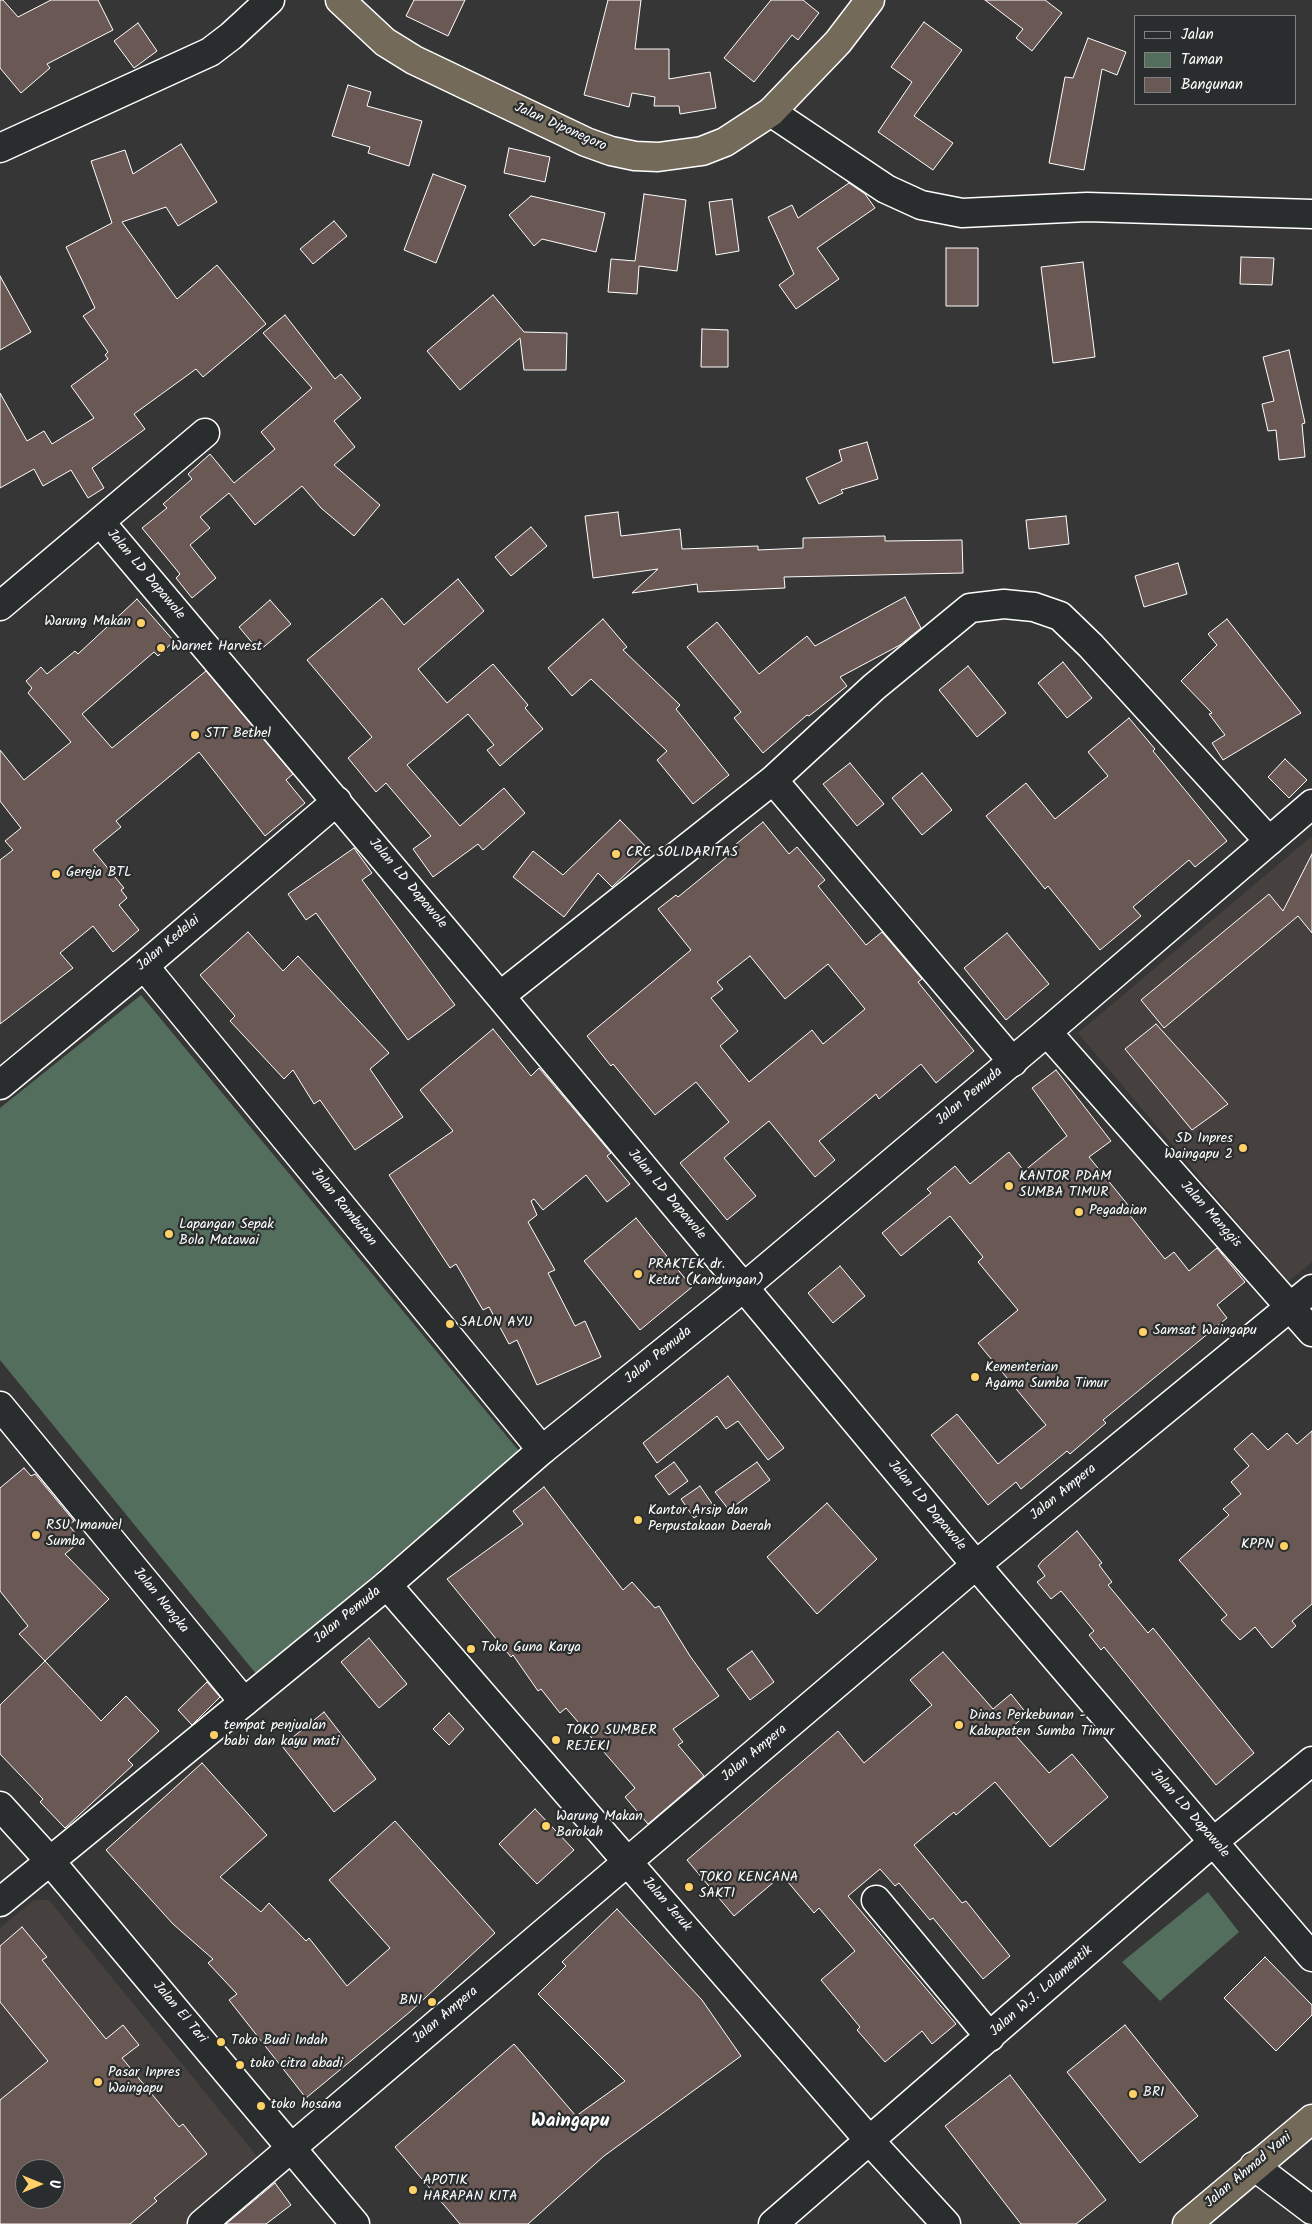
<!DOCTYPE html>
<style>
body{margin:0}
#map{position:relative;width:1312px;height:2224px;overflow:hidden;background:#373636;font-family:Kalam,sans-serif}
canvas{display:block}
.legend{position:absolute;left:1134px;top:15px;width:162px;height:90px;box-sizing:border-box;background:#2a2d2e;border:1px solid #7f8182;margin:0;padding:6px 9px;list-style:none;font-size:15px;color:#fff}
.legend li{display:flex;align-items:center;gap:10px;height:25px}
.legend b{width:25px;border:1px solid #7f8182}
.north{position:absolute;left:15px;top:2159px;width:50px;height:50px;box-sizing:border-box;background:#2a2d2e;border:1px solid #7f8182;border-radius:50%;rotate:90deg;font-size:14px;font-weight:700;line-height:20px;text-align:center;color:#fff}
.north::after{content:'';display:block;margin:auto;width:18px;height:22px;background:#ffd166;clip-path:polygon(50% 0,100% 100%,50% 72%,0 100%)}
</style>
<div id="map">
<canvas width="1312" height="2224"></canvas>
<ul class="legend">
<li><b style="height:6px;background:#2a2d2e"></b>Jalan</li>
<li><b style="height:14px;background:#546e5d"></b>Taman</li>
<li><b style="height:14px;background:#6a5855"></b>Bangunan</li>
</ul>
<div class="north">U</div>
</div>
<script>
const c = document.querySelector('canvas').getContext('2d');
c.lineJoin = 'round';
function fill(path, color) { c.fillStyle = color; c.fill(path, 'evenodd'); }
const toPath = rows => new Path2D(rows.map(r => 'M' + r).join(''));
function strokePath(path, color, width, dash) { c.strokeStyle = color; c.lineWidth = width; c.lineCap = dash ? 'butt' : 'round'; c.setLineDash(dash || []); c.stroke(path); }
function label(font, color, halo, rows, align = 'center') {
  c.font = font + ' Kalam,sans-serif'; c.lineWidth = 4.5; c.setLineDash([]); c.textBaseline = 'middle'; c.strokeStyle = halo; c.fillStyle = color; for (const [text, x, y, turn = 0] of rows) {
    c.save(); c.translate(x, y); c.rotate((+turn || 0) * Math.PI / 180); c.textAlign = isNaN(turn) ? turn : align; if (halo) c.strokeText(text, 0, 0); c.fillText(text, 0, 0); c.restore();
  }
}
fill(toPath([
 [1312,836,1312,1262,1288,1282,1078,1033],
 [34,1900,49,1900,260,2160,187,2224,0,2224,0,1928],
 [25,2169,55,2169,55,2199,25,2199]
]), '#46403f');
fill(toPath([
 [141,995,519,1451,257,1675,0,1360,0,1108],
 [1208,1892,1239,1932,1160,2001,1122,1962]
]), '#546e5d');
const building = toPath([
 [0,0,3,0,18,17,51,0,98,0,113,30,47,64,50,68,21,93,0,68,0,0],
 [414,0,465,0,448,36,406,16,414,0],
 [608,0,641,0,635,49,669,49,669,79,710,72,716,108,680,114,679,106,654,106,655,97,632,93,629,107,584,95,608,0],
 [771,0,803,0,819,13,798,40,792,35,754,82,724,58,771,0],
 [985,0,1045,0,1062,13,1032,51,1016,38,1023,29,985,0],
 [924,22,962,50,914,116,953,143,933,170,878,132,912,82,891,67,924,22],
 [138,23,157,51,134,68,114,41,138,23],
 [1088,38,1126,52,1117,75,1102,69,1084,170,1049,163,1065,77,1073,78,1088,38],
 [348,85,371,92,367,106,422,121,409,166,368,153,370,147,332,136,348,85],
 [181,144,217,202,178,226,166,207,122,222,177,299,217,265,266,324,203,377,196,369,134,414,145,429,92,468,104,488,88,498,71,470,43,486,34,469,0,488,0,393,27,441,44,431,52,444,94,418,71,386,108,359,105,355,108,352,83,316,95,308,66,247,112,223,91,161,125,150,133,174,181,144],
 [509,148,550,157,545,182,504,173,509,148],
 [433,174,466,186,436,263,404,250,433,174],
 [849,183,865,194,875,208,817,248,839,279,796,309,779,285,794,274,768,217,792,205,798,218,849,183],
 [644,194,686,200,677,271,639,266,637,294,608,292,611,259,635,261,644,194],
 [531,196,605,213,596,252,542,239,534,246,509,215,531,196],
 [732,199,739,251,716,255,709,202,732,199],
 [334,221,347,236,313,264,300,249,334,221],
 [946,248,978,248,978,306,946,306,946,248],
 [1241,257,1274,258,1272,285,1240,284,1241,257],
 [1083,262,1095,357,1053,363,1041,267,1083,262],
 [0,276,31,332,0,350,0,276],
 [493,295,524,332,567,333,566,370,524,370,520,338,460,390,427,351,493,295],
 [285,315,335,379,341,374,361,398,334,421,355,447,334,465,380,505,354,536,321,508,302,486,255,525,229,493,200,517,210,528,190,545,216,578,192,598,176,578,180,574,142,528,167,508,163,504,192,479,188,474,210,454,234,483,275,449,261,432,312,388,263,333,285,315],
 [702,329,728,330,728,367,701,367,702,329],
 [1289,350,1305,423,1302,424,1305,457,1279,460,1276,430,1268,431,1262,404,1274,401,1263,357,1289,350],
 [867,442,878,479,841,490,843,493,819,504,806,478,842,461,839,450,867,442],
 [618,512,621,536,680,529,682,549,758,546,758,550,803,548,803,538,885,536,885,541,962,540,963,573,784,577,785,588,698,592,697,584,632,593,658,569,593,578,585,516,618,512],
 [1066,516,1069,544,1029,549,1026,520,1066,516],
 [531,527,547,546,511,576,495,557,531,527],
 [1178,563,1187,594,1144,607,1135,576,1178,563],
 [458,579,484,611,418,669,447,703,493,664,528,705,525,708,543,729,500,766,487,750,494,745,468,714,407,765,460,826,504,788,525,813,483,850,478,844,433,877,413,849,431,836,386,783,376,792,348,758,372,737,307,660,382,598,404,625,458,579],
 [905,597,921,628,900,645,840,677,847,686,809,716,807,715,763,753,734,718,741,712,687,647,717,622,759,674,807,636,815,646,905,597],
 [137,599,174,641,158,656,154,652,82,714,112,748,206,671,293,774,286,780,305,803,265,836,199,752,116,821,121,827,93,850,124,888,121,890,127,898,119,905,139,930,113,952,93,926,60,953,73,968,0,1024,0,860,13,850,5,841,21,828,0,801,0,750,24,780,71,742,28,693,32,688,26,681,41,667,47,674,75,651,78,654,137,599],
 [270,600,291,624,259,651,239,627,270,600],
 [603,619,627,647,623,650,680,705,676,709,729,775,693,804,657,760,667,751,591,679,572,696,548,668,603,619],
 [1227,619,1301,713,1223,760,1212,743,1225,735,1209,714,1212,713,1181,681,1217,645,1208,634,1227,619],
 [1063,662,1092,698,1067,718,1038,683,1063,662],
 [968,666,1006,713,977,737,939,690,968,666],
 [1129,718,1155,749,1153,751,1227,841,1195,867,1189,860,1133,907,1141,916,1100,950,1048,886,1045,889,986,816,1026,783,1055,819,1108,776,1088,752,1129,718],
 [1285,759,1307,780,1289,798,1268,777,1285,759],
 [850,763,884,804,857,826,823,784,850,763],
 [922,773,952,810,922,835,892,798,922,773],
 [620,820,650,851,612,887,598,873,564,917,513,877,533,851,563,875,620,820],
 [763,822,789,854,797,847,825,880,818,886,866,945,882,932,922,979,918,982,974,1051,936,1083,921,1064,879,1099,876,1094,819,1141,835,1160,815,1177,769,1121,724,1158,756,1196,727,1220,680,1163,729,1122,696,1082,655,1115,613,1064,611,1066,587,1036,691,950,658,909,676,895,678,897,733,852,730,849,763,822],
 [750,956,785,999,828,964,865,1009,823,1044,812,1030,749,1082,720,1046,738,1031,711,998,723,989,717,982,750,956],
 [354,848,372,873,362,880,455,1005,408,1040,316,913,306,920,288,894,354,848],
 [1312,854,1312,933,1298,916,1164,1028,1141,1000,1269,894,1283,911,1312,854],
 [248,932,283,971,298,956,389,1053,370,1069,403,1117,355,1150,320,1100,314,1104,293,1070,284,1079,230,1021,235,1016,200,975,248,932],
 [1007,933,1049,984,1006,1020,964,968,1007,933],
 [1156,1024,1228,1104,1192,1130,1125,1049,1156,1024],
 [493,1029,531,1076,539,1068,551,1082,611,1153,607,1156,630,1184,607,1202,586,1175,543,1210,534,1199,531,1201,537,1215,528,1222,555,1270,548,1273,575,1326,585,1321,601,1357,537,1385,517,1340,509,1344,489,1307,483,1310,456,1264,450,1268,389,1175,453,1131,420,1090,493,1029],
 [1056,1070,1111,1141,1089,1157,1128,1205,1124,1208,1165,1259,1174,1252,1189,1271,1217,1248,1245,1282,1217,1305,1227,1318,1103,1420,1106,1423,1070,1454,1067,1451,1021,1489,1016,1482,988,1505,931,1435,957,1414,998,1464,1046,1425,978,1343,1018,1310,978,1262,983,1257,950,1216,901,1256,882,1233,931,1193,927,1189,955,1166,970,1184,1009,1152,1024,1171,1067,1136,1032,1088,1056,1070],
 [636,1218,692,1287,640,1330,584,1261,636,1218],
 [840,1266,865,1296,833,1323,808,1293,840,1266],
 [728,1376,784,1448,768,1460,738,1421,726,1429,717,1416,657,1463,643,1443,728,1376],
 [1312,1431,1312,1604,1292,1621,1296,1626,1272,1648,1255,1627,1240,1640,1221,1620,1227,1615,1179,1560,1229,1515,1223,1509,1241,1494,1231,1482,1249,1466,1234,1449,1252,1433,1268,1450,1287,1433,1297,1444,1312,1431],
 [674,1462,688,1481,669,1495,655,1476,674,1462],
 [757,1462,770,1480,729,1510,715,1492,757,1462],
 [24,1468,31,1476,35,1474,74,1521,69,1525,75,1533,71,1536,77,1544,65,1554,109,1599,45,1661,19,1634,28,1626,0,1591,0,1488,24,1468],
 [700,1486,713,1505,694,1518,681,1499,700,1486],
 [544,1487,623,1590,632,1582,655,1608,659,1606,690,1656,719,1696,673,1729,683,1742,678,1745,704,1776,648,1824,625,1797,635,1788,566,1708,560,1713,541,1689,538,1691,513,1655,511,1657,447,1579,523,1524,513,1511,544,1487],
 [827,1503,877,1559,817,1614,767,1557,827,1503],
 [1077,1531,1102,1563,1099,1565,1112,1582,1108,1585,1148,1633,1153,1628,1254,1753,1216,1785,1104,1647,1101,1650,1089,1635,1094,1631,1061,1591,1051,1599,1037,1582,1045,1576,1038,1566,1042,1561,1077,1531],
 [369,1638,407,1684,379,1708,341,1662,369,1638],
 [752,1651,774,1682,750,1700,727,1669,752,1651],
 [943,1652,993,1709,1011,1694,1027,1714,1010,1729,1049,1773,1072,1754,1108,1797,1050,1847,995,1782,956,1815,954,1812,914,1845,962,1903,966,1901,1010,1956,983,1979,933,1918,930,1920,899,1883,895,1886,880,1869,848,1896,956,2024,932,2044,922,2031,885,2062,857,2030,860,2027,821,1980,855,1951,819,1908,814,1913,782,1875,734,1916,687,1860,838,1731,864,1763,932,1705,910,1680,943,1652],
 [45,1661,101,1721,126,1696,159,1731,128,1760,133,1765,65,1828,40,1802,43,1799,0,1754,0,1705,45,1661],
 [207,1682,220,1697,192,1725,178,1710,207,1682],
 [324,1712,376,1779,334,1812,282,1746,324,1712],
 [449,1713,464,1729,449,1745,433,1729,449,1713],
 [202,1763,267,1835,220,1877,261,1912,269,1903,306,1941,309,1938,347,1986,390,1948,329,1880,395,1821,495,1933,411,2011,306,2098,229,2000,237,1994,208,1963,213,1959,173,1924,106,1850,202,1763],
 [535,1809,574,1850,537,1884,499,1844,535,1809],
 [617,1909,702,2000,741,2056,604,2156,528,2224,460,2224,395,2147,514,2044,576,2116,625,2081,538,1994,566,1966,562,1962,617,1909],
 [22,1927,47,1957,42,1960,106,2039,123,2025,139,2045,122,2058,179,2127,183,2124,207,2154,154,2198,157,2201,130,2224,0,2224,0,2100,48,2061,0,2002,0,1946,22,1927],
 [25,2169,55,2169,55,2199,25,2199,25,2169],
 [1265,1957,1312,2005,1312,2015,1276,2051,1224,1998,1265,1957],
 [1125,2025,1198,2116,1140,2163,1067,2072,1125,2025],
 [1010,2075,1106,2200,1076,2224,1021,2224,945,2126,1010,2075],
 [275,2183,291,2205,266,2224,226,2224,275,2183]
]);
fill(building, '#6a5855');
strokePath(building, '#fff', 1);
const street = toPath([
 [771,112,886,189,921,205,962,213,1087,207,1312,214],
 [101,523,500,996,976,1565,1312,1957],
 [0,606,205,433],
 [773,780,1013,1062],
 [144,966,542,1450],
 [500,996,773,780,874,687,970,608,1004,604,1034,607,1060,616,1091,646,1269,841],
 [1047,1032,1312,1332],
 [0,1085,144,966,337,801],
 [0,1406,244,1702],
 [387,1585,869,2140,946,2224],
 [876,1900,990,2037],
 [1254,2166,1312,2210],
 [202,2224,976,1565,1312,1289],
 [773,2224,1213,1842,1312,1761]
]);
const secondary = toPath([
 [0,148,210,52,231,36,270,0],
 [0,1806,50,1861,355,2224],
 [0,1902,387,1585,542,1450,743,1288,1047,1032,1312,804]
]);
const highway = toPath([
 [340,0,385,42,414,60,586,142,611,151,635,156,658,157,702,151,725,142,771,112,838,42,870,0],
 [1187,2224,1312,2119]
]);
strokePath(street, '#fff', 31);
strokePath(secondary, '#fff', 31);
strokePath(highway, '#fff', 31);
strokePath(street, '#2a2d2e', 28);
strokePath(secondary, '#2a2d2e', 28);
strokePath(highway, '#746a5a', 28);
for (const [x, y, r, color] of [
 [141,623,5,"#ffd166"],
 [161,648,5,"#ffd166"],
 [195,735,5,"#ffd166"],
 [616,854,5,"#ffd166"],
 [56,874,5,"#ffd166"],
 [1243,1148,5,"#ffd166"],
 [1009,1186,5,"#ffd166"],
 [1079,1212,5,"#ffd166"],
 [169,1234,5,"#ffd166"],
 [638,1274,5,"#ffd166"],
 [450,1324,5,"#ffd166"],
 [1143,1332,5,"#ffd166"],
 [975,1377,5,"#ffd166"],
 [638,1520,5,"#ffd166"],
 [36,1535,5,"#ffd166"],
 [1284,1546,5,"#ffd166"],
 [471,1649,5,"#ffd166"],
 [959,1725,5,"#ffd166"],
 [214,1735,5,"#ffd166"],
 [556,1740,5,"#ffd166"],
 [546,1826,5,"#ffd166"],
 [689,1887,5,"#ffd166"],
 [432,2002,5,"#ffd166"],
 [221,2042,5,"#ffd166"],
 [240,2065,5,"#ffd166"],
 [98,2082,5,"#ffd166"],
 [1133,2094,5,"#ffd166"],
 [261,2106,5,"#ffd166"],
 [413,2190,5,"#ffd166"]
]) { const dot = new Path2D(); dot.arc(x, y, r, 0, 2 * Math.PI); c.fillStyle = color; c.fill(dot); strokePath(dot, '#2a2d2e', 2); }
label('14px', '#fff', '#2a2d2e', [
 ["Jalan Diponegoro",560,128,24],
 ["Jalan LD Dapawole",145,575,50],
 ["Jalan LD Dapawole",407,884,50],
 ["Jalan Kedelai",169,944,-40],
 ["Jalan Pemuda",970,1097,-40],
 ["Jalan LD Dapawole",666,1195,50],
 ["Jalan Rambutan",343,1208,51],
 ["Jalan Manggis",1210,1215,48],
 ["Jalan Pemuda",659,1356,-39],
 ["Jalan Ampera",1064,1493,-39],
 ["Jalan LD Dapawole",926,1506,50],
 ["Jalan Nangka",160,1601,51],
 ["Jalan Pemuda",348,1616,-39],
 ["Jalan Ampera",755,1754,-40],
 ["Jalan LD Dapawole",1189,1814,49],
 ["Jalan Jeruk",666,1905,49],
 ["Jalan W.J. Lalamentik",1042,1992,-41],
 ["Jalan El Tari",179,2013,50],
 ["Jalan Ampera",446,2016,-40],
 ["Jalan Ahmad Yani",1249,2171,-40]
]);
label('14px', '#fff', '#2a2d2e', [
 ["Warung Makan",131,623,"right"],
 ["Warnet Harvest",171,648],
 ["STT Bethel",205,735],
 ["CRC SOLIDARITAS",626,854],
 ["Gereja BTL",66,874],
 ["SD Inpres",1233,1140,"right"],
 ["Waingapu 2",1233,1156,"right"],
 ["KANTOR PDAM",1019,1178],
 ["SUMBA TIMUR",1019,1194],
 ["Pegadaian",1089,1212],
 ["Lapangan Sepak",179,1226],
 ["Bola Matawai",179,1242],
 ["PRAKTEK dr.",648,1266],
 ["Ketut (Kandungan)",648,1282],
 ["SALON AYU",460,1324],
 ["Samsat Waingapu",1153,1332],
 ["Kementerian",985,1369],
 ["Agama Sumba Timur",985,1385],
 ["Kantor Arsip dan",648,1512],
 ["Perpustakaan Daerah",648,1528],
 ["RSU Imanuel",46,1527],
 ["Sumba",46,1543],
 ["KPPN",1274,1546,"right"],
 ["Toko Guna Karya",481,1649],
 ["Dinas Perkebunan -",969,1717],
 ["Kabupaten Sumba Timur",969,1733],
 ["tempat penjualan",224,1727],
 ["babi dan kayu mati",224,1743],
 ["TOKO SUMBER",566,1732],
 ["REJEKI",566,1748],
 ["Warung Makan",556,1818],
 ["Barokah",556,1834],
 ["TOKO KENCANA",699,1879],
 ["SAKTI",699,1895],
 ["BNI",422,2002,"right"],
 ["Toko Budi Indah",231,2042],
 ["toko citra abadi",250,2065],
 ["Pasar Inpres",108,2074],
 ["Waingapu",108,2090],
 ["BRI",1143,2094],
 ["toko hosana",271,2106],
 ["APOTIK",423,2182],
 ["HARAPAN KITA",423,2198]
], 'left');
label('bold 19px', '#fff', '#2a2d2e', [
 ["Waingapu",570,2123]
]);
</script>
